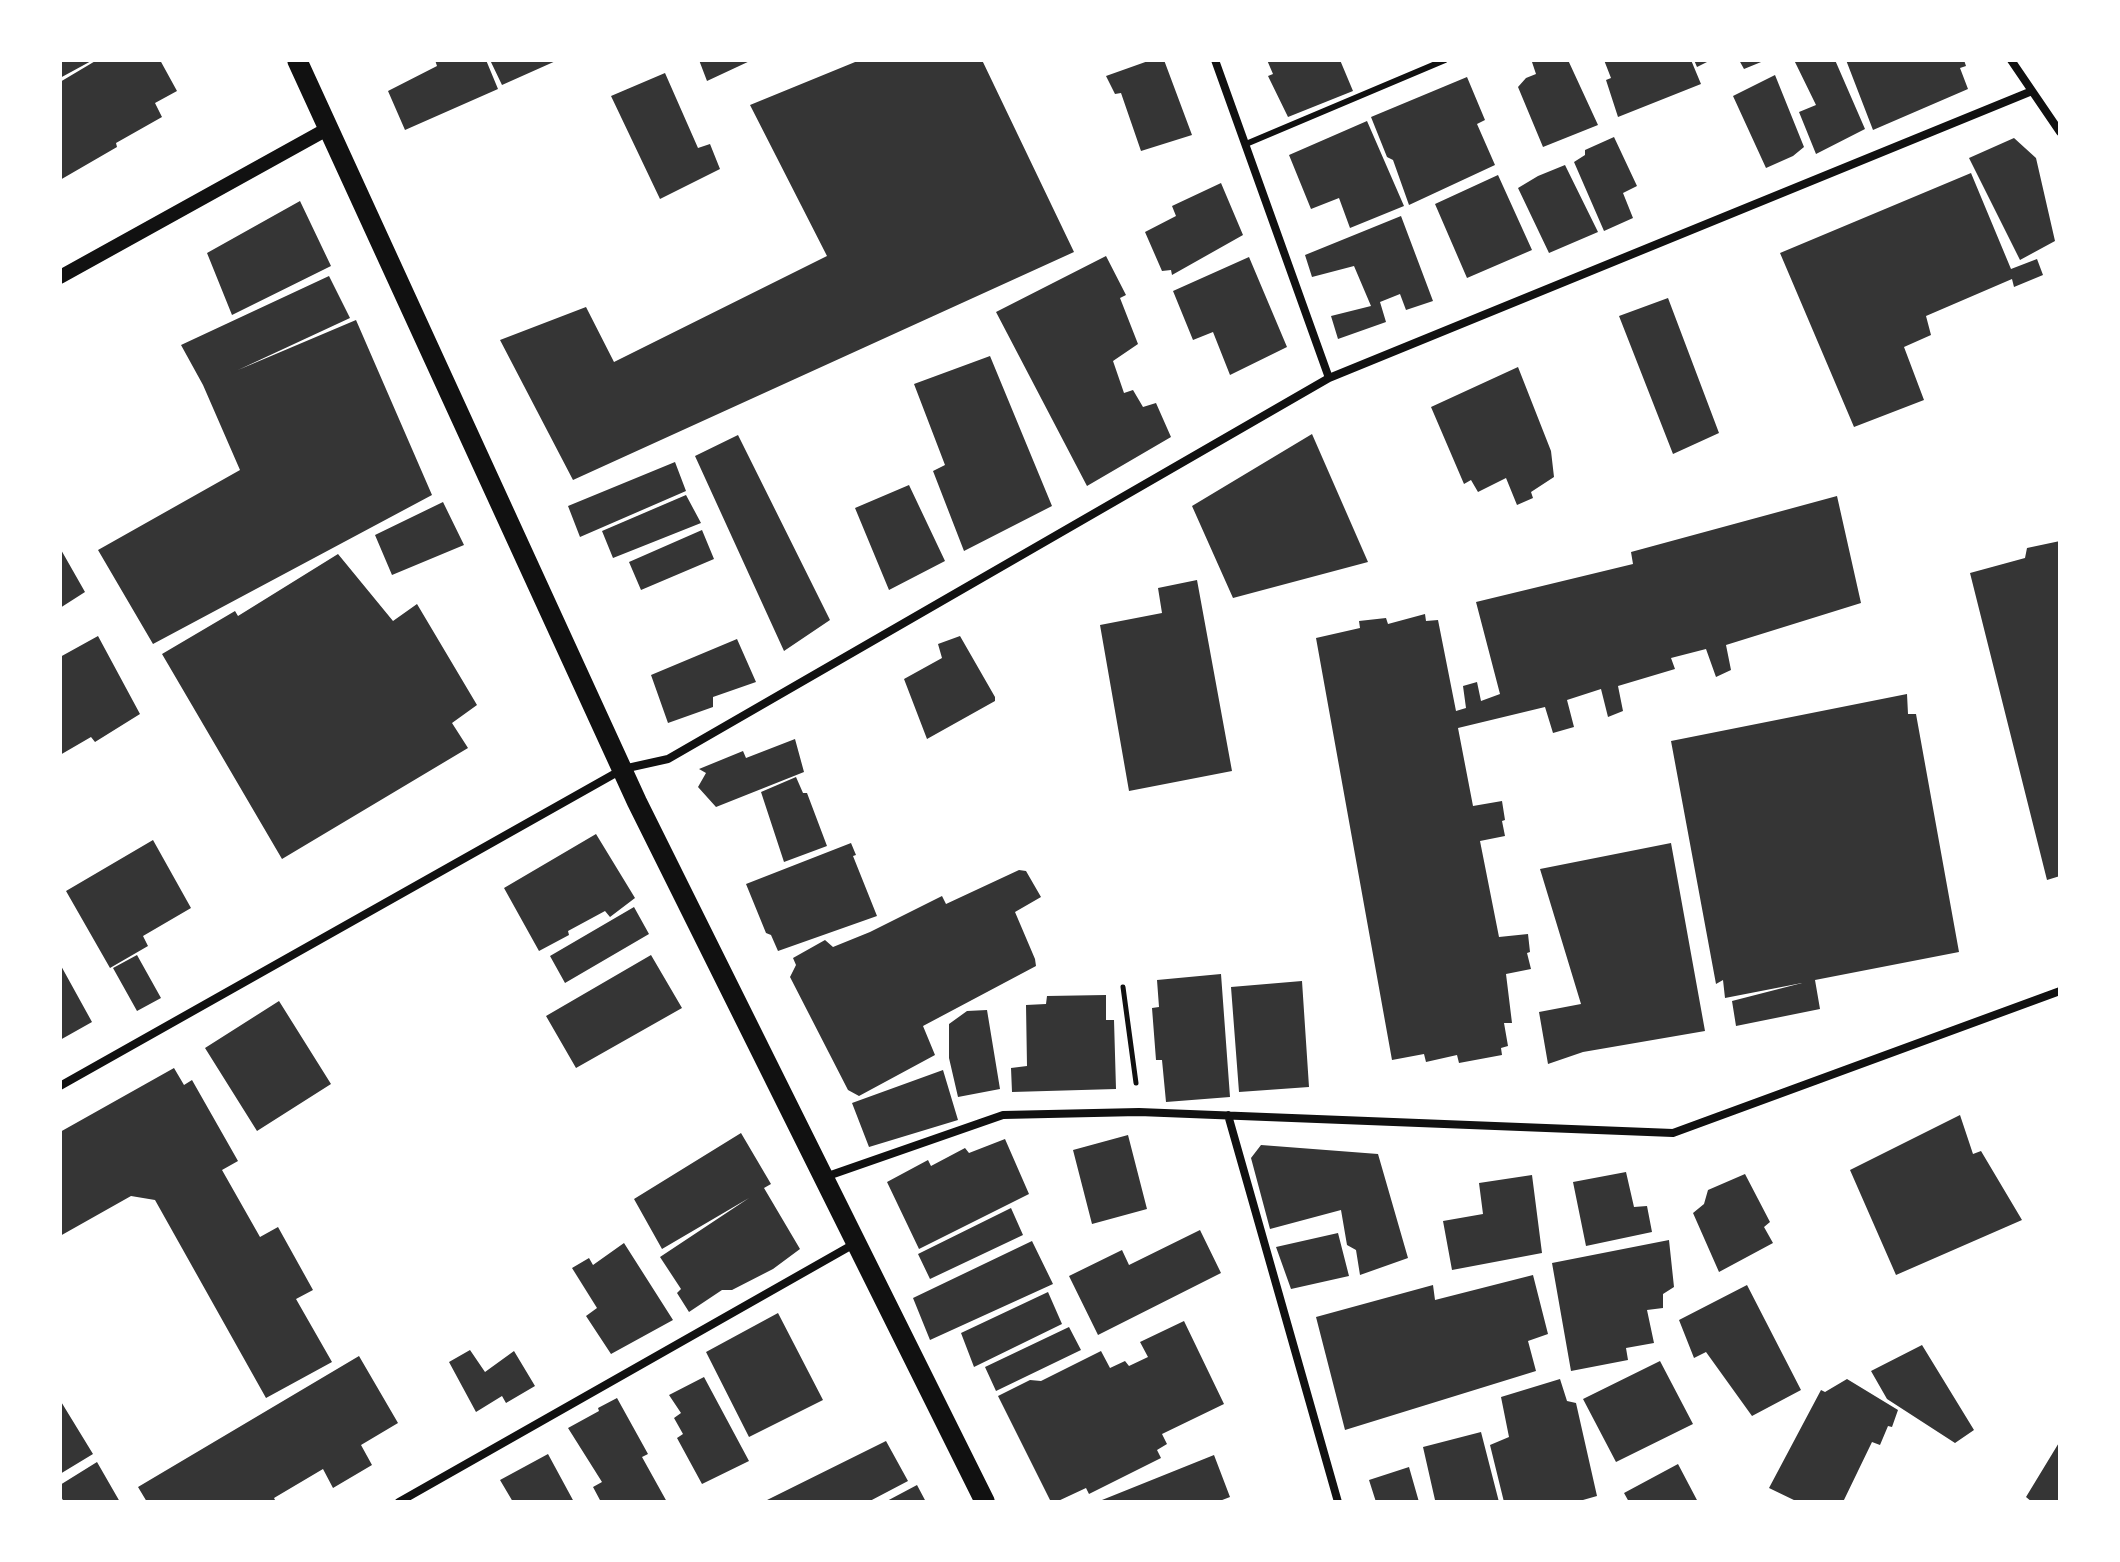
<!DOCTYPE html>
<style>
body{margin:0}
#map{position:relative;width:2120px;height:1562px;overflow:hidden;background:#fff;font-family:"Zilla Slab",serif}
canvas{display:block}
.frame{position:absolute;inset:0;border:62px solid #fff;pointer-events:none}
</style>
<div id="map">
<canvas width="2120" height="1562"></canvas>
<div class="frame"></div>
</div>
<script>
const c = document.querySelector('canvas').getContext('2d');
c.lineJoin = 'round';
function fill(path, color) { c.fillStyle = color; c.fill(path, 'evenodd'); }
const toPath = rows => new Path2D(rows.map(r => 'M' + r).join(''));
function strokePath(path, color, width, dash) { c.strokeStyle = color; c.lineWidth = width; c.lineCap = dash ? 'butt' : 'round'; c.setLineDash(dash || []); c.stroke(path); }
fill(toPath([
 [60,60,93,60,60,78],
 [97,60,160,60,177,91,155,103,162,117,116,143,117,147,60,180,60,82],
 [435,60,486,60,498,89,405,130,388,91,437,66],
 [490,60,558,60,502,85],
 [699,60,752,60,707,81],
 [860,60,982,60,1074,252,573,480,500,340,586,307,614,362,827,256,750,105],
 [1151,60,1164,60,1192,135,1141,151,1121,93,1115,94,1106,76],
 [1267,60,1340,60,1353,91,1288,117,1268,76,1273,74],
 [1536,60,1568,60,1598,125,1543,147,1518,87,1526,78,1536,74,1532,62],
 [1604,60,1691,60,1701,84,1618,117,1606,80,1611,78],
 [1694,60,1711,60,1697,67],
 [1739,60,1766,60,1744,69],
 [1794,60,1835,60,1865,129,1816,154,1799,112,1816,105],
 [1846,60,1964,60,1966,66,1960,68,1968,89,1873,130],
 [665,73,698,148,710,144,720,169,660,199,611,96],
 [1775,75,1804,147,1793,156,1766,168,1733,96],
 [1467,77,1485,120,1477,124,1495,165,1409,205,1393,160,1387,157,1371,117],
 [1367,121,1404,206,1350,228,1339,198,1311,209,1289,155],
 [1614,137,1637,186,1623,193,1633,218,1604,231,1574,162,1585,155,1585,150],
 [2014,138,2036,158,2055,241,2020,260,1969,158],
 [1565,165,1598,232,1549,253,1518,188,1538,176],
 [1971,173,2011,269,2037,259,2043,275,2014,287,2012,279,1926,316,1931,335,1904,347,1924,400,1854,427,1780,253],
 [1498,175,1532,250,1467,278,1435,204],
 [1221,183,1243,235,1172,275,1171,270,1162,271,1145,232,1176,216,1172,206],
 [300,201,331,266,232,315,207,253],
 [1401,216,1433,301,1406,310,1400,294,1380,302,1386,322,1338,339,1331,316,1371,306,1354,266,1312,277,1305,255],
 [1106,256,1126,295,1120,298,1138,344,1113,361,1124,393,1133,390,1143,407,1156,403,1171,437,1087,486,996,312],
 [1249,257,1287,347,1230,375,1213,332,1193,340,1173,291],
 [329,276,350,318,238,370,356,320,432,495,153,644,98,550,240,470,203,385,181,345],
 [1668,298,1719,433,1673,454,1619,316],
 [990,356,1052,506,964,551,933,471,945,465,914,384],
 [1518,367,1551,451,1554,477,1531,492,1533,498,1517,505,1506,478,1478,492,1471,480,1464,484,1431,407],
 [1312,434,1368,562,1233,598,1192,506],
 [738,435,830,620,784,651,695,456],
 [675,462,686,491,580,537,568,506],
 [909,485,945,561,889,590,855,508],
 [686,495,701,523,613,558,602,531],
 [1837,496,1861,603,1726,645,1731,670,1716,677,1706,649,1671,658,1675,669,1618,686,1623,711,1608,717,1601,689,1567,700,1574,727,1553,733,1545,707,1458,728,1473,806,1502,801,1505,820,1502,821,1505,836,1480,841,1499,937,1528,934,1530,952,1527,953,1531,969,1506,974,1512,1023,1504,1023,1508,1046,1501,1048,1502,1055,1459,1063,1457,1055,1426,1062,1424,1054,1392,1060,1316,638,1360,628,1359,621,1386,618,1388,624,1425,614,1426,621,1438,620,1456,711,1466,708,1463,686,1477,682,1481,701,1500,694,1476,602,1633,564,1631,552],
 [443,502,464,545,392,575,375,535],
 [702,530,714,559,641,590,629,562],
 [2060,541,2060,876,2047,880,1970,573,2025,558,2027,548],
 [60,548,85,592,60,608],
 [338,554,393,621,417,604,477,705,452,723,468,748,282,859,162,654,235,611,238,616],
 [1197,580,1232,771,1129,791,1100,625,1162,613,1158,588],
 [98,636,140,714,95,742,91,737,60,755,60,657],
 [960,636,995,697,995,701,927,739,904,679,942,658,938,644],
 [737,639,756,682,713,697,713,707,668,723,651,675],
 [1907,694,1908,714,1916,714,1959,952,1815,980,1820,1009,1736,1026,1732,1001,1802,983,1725,998,1723,980,1716,984,1671,741],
 [795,739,804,772,716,807,698,787,706,773,699,769,743,751,746,758],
 [796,777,803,793,807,793,827,846,784,862,761,792],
 [596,834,635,898,610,917,605,911,568,931,569,935,539,951,504,888],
 [153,840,191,908,143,936,148,946,110,968,66,891],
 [851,843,856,855,853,856,877,916,778,951,771,935,766,933,746,884],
 [1671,843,1705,1031,1583,1052,1548,1064,1539,1012,1581,1004,1540,869],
 [1019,870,1026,871,1041,897,1015,912,1035,959,1036,966,923,1026,935,1055,859,1096,848,1090,790,977,796,965,793,958,825,940,833,947,870,932,942,896,946,904],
 [634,907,649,934,565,983,550,956],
 [137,955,161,998,137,1011,113,968],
 [651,955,682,1008,576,1068,546,1016],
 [60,964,92,1022,60,1040],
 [1221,974,1230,1097,1166,1102,1162,1060,1156,1060,1152,1008,1159,1007,1157,980],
 [1302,981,1309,1087,1239,1092,1231,987],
 [1106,995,1106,1020,1114,1020,1116,1089,1012,1092,1011,1068,1027,1066,1026,1005,1046,1004,1047,996],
 [279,1001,331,1084,257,1131,205,1048],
 [987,1010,1000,1089,958,1097,949,1058,949,1024,967,1011],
 [174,1068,184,1085,192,1080,238,1161,222,1170,260,1237,278,1227,313,1290,296,1299,332,1362,266,1398,155,1200,131,1196,60,1236,60,1132],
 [943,1070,958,1120,869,1147,852,1103],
 [1960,1115,1973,1154,1981,1151,2022,1220,1896,1275,1850,1170],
 [741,1133,771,1184,764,1188,800,1249,773,1269,732,1290,722,1290,689,1312,677,1293,681,1289,660,1257,749,1198,662,1249,634,1199],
 [1128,1135,1147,1209,1092,1224,1073,1150],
 [1005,1139,1029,1194,919,1249,887,1182,928,1160,931,1166,965,1148,969,1153],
 [1261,1145,1378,1154,1408,1258,1360,1275,1356,1250,1347,1245,1341,1210,1270,1229,1251,1158],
 [1626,1172,1634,1207,1647,1206,1652,1232,1586,1246,1573,1182],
 [1745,1174,1770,1222,1764,1227,1773,1243,1719,1272,1693,1213,1704,1204,1708,1190],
 [1532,1175,1542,1253,1452,1270,1443,1221,1483,1214,1479,1183],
 [1011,1208,1023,1235,930,1279,918,1254],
 [1200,1230,1221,1273,1098,1335,1069,1276,1122,1250,1129,1265],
 [1338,1233,1349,1276,1291,1289,1276,1247],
 [1669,1240,1674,1287,1663,1294,1663,1308,1647,1310,1654,1343,1626,1348,1628,1360,1571,1371,1552,1263],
 [1032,1241,1053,1284,930,1340,913,1298],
 [624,1243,673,1320,611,1354,586,1316,597,1308,572,1268,589,1258,593,1265],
 [1533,1275,1548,1334,1528,1341,1536,1371,1345,1430,1316,1317,1433,1285,1435,1300],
 [1747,1285,1801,1390,1752,1416,1706,1352,1694,1358,1679,1320],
 [1048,1292,1062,1324,974,1367,961,1333],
 [778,1313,823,1400,749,1437,706,1352],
 [1184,1321,1224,1404,1162,1434,1167,1444,1157,1450,1161,1458,1089,1494,1086,1488,1056,1502,1051,1502,998,1396,1030,1380,1041,1381,1101,1351,1110,1368,1125,1361,1129,1366,1148,1357,1140,1342],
 [1069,1327,1081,1350,996,1391,985,1367],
 [1922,1345,1974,1430,1955,1443,1887,1399,1871,1371],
 [470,1350,485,1372,514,1351,535,1386,506,1403,502,1396,476,1412,449,1362],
 [359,1356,398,1423,361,1445,372,1465,333,1488,323,1469,274,1498,276,1502,147,1502,138,1487],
 [1660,1361,1693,1424,1616,1462,1583,1399],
 [704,1377,749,1461,702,1484,677,1438,683,1434,674,1418,681,1413,669,1395],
 [1560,1379,1567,1401,1576,1403,1597,1496,1576,1502,1504,1502,1490,1445,1509,1437,1501,1397],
 [1847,1379,1898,1410,1892,1427,1888,1426,1880,1445,1872,1442,1843,1502,1798,1502,1769,1488,1821,1390,1825,1392],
 [617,1398,648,1454,642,1457,667,1502,601,1502,593,1487,602,1482,568,1428,599,1411,598,1408],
 [60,1400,93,1454,60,1474],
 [1481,1432,1499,1502,1435,1500,1423,1447],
 [886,1441,908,1481,868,1502,763,1502],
 [2060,1441,2060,1502,2032,1502,2026,1497],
 [548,1454,574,1502,513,1502,500,1480],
 [1214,1455,1230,1497,1217,1502,1097,1502],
 [97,1462,120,1502,64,1502,60,1495,60,1485],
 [1678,1464,1698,1502,1629,1502,1624,1493],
 [1409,1467,1419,1502,1376,1502,1369,1480],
 [917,1485,926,1502,885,1502]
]), '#353535');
strokePath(toPath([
 [1123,987,1136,1083]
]), '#111', 5);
strokePath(toPath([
 [1246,144,1445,60]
]), '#111', 6);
strokePath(toPath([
 [1215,60,1329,378],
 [2011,60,2060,132],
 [60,1086,623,769,668,759,1329,378,2032,91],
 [1228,1115,1338,1502],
 [825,1177,1003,1115,1139,1112,1673,1133,2060,991],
 [399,1502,854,1244]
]), '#111', 8);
strokePath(toPath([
 [60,277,329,128]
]), '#111', 14);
strokePath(toPath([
 [297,60,637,802,985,1502]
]), '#111', 20);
</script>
